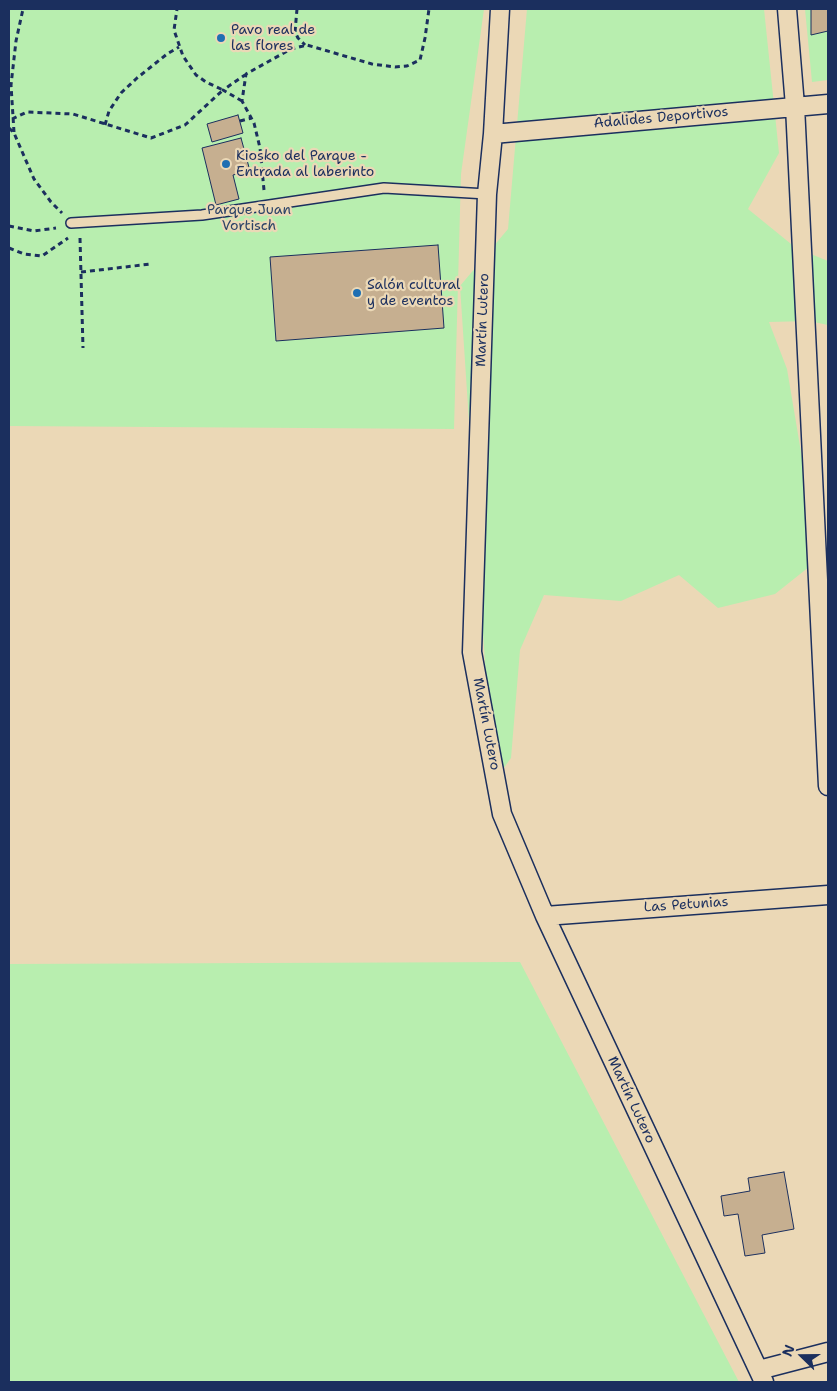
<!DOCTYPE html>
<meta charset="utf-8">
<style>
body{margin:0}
#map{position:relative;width:837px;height:1391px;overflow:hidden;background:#ebd8b6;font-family:"Shantell Sans",sans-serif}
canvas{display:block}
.frame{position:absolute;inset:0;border:10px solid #1b2f5e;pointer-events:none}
.north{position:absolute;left:777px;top:1331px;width:50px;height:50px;-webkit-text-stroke:4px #ebd8b6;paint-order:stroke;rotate:292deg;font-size:14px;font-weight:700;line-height:20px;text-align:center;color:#1b2f5e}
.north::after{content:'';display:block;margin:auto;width:18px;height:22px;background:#1b2f5e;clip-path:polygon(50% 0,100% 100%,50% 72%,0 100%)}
</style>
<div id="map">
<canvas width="837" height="1391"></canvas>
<div class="frame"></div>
<div class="north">N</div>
</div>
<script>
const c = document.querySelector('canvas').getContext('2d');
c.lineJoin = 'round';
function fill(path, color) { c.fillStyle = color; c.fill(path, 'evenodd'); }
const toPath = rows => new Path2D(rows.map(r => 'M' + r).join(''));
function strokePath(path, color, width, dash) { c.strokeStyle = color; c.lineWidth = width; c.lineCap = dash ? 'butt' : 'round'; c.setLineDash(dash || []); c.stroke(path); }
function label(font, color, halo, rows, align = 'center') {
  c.font = font + ' "Shantell Sans",sans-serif'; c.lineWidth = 4.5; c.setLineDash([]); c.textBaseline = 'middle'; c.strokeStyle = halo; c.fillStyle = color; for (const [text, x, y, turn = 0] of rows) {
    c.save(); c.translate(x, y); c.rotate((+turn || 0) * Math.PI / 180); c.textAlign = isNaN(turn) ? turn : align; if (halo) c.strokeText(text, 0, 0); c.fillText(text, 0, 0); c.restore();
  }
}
fill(toPath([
 [9,9,484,9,461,174,454,429,9,426],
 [527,9,764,9,779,153,748,209,796,248,828,261,828,325,809,321,769,322,787,369,819,559,775,594,718,608,679,575,621,601,544,595,520,650,511,758,493,783,460,286,508,229],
 [805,9,828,9,828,80,812,82],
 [520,962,739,1382,9,1382,9,964]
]), '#b8eeaf');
const building = toPath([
 [811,9,828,9,828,31,811,35,811,9],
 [238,115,243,133,212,142,207,124,238,115],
 [241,138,250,171,233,175,239,199,216,205,202,148,241,138],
 [438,245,444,328,276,341,270,257,438,245],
 [784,1172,794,1229,762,1235,765,1253,745,1256,738,1214,724,1216,721,1196,750,1191,748,1178,784,1172]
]);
fill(building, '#c6af90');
strokePath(building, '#1b2f5e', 1);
const lane = toPath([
 [71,223,202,215,384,188,487,194]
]);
const street = toPath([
 [500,9,493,134,487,194,472,652,502,814,545,916,764,1382],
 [787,9,795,106,828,786],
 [493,134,828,104],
 [545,916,828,895],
 [759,1370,828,1352]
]);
strokePath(lane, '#1b2f5e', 12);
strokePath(street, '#1b2f5e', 21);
strokePath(toPath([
 [297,9,295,32,298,38,305,45],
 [242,101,223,90,245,75],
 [12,119,27,112,73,114,151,138,185,125,223,90,206,82,196,75,183,56,174,30,177,9],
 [240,121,252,118],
 [105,125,109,111,121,93,137,78,167,54,179,47],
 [9,128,14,133,34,179,51,202,62,213],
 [14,132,11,85,16,41,23,9],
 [264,190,260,148,254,123,242,101,246,74,291,49,307,45,372,64,395,67,407,66,420,60,425,38,429,9],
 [9,226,34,231,56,228],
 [80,238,83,348],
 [9,248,24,254,42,256,68,238],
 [81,272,151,264]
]), '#1b2f5e', 3, [5, 4]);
strokePath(lane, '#ebd8b6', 9);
strokePath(street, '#ebd8b6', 18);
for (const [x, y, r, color] of [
 [221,38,5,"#1f6fb2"],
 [226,164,5,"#1f6fb2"],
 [357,293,5,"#1f6fb2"]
]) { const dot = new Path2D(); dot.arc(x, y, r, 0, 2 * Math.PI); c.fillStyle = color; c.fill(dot); strokePath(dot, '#ebd8b6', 2); }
label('14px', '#1b2f5e', '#ebd8b6', [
 ["Pavo real de",231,30],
 ["las flores",231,46],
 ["Kiosko del Parque -",236,156],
 ["Entrada al laberinto",236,172],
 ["Salón cultural",367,285],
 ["y de eventos",367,301]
], 'left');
label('14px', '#1b2f5e', '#ebd8b6', [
 ["Adalides Deportivos",661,118,-5],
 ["Martín Lutero",483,320,-88],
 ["Martín Lutero",486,724,79],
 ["Las Petunias",686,905,-4],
 ["Martín Lutero",631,1100,65]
]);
label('14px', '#2b4266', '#ebd8b6', [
 ["Parque Juan",249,210],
 ["Vortisch",249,226]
]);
</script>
